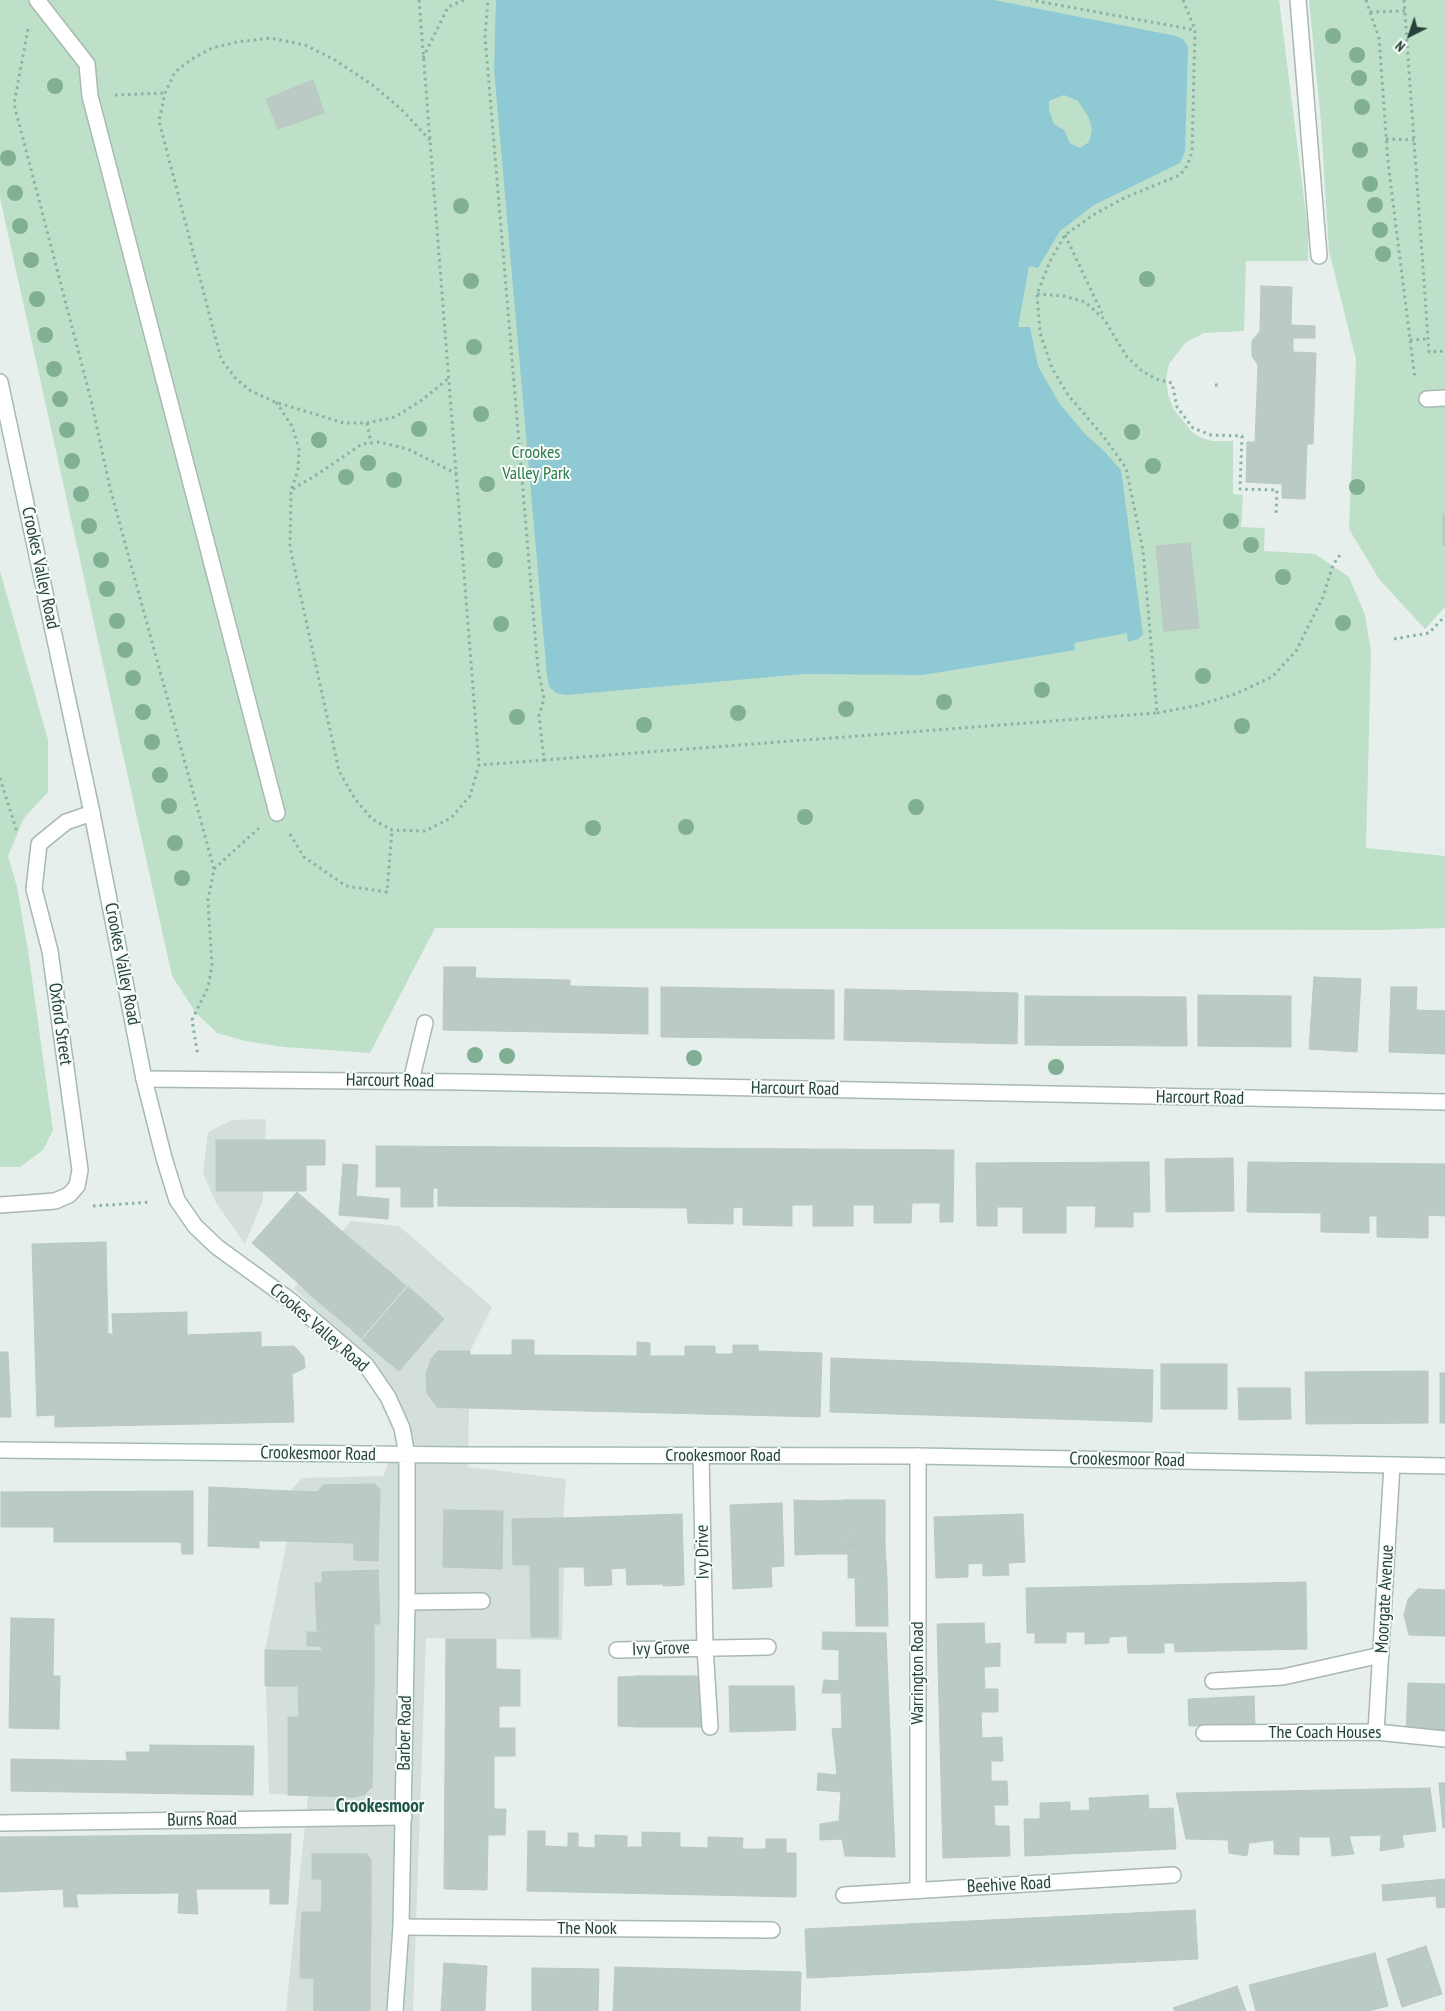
<!DOCTYPE html>
<style>
body{margin:0}
#map{position:relative;width:1445px;height:2011px;overflow:hidden;background:#e6efeb;font-family:"PT Sans Narrow",sans-serif}
canvas{display:block}
.north{position:absolute;left:1385px;top:10px;width:50px;height:50px;-webkit-text-stroke:4px #f7fbf9;paint-order:stroke;rotate:221deg;font-size:14px;font-weight:700;line-height:20px;text-align:center;color:#24423a}
.north::after{content:'';display:block;margin:auto;width:18px;height:22px;background:#24423a;clip-path:polygon(50% 0,100% 100%,50% 72%,0 100%)}
</style>
<div id="map">
<canvas width="1445" height="2011"></canvas>
<div class="north">N</div>
</div>
<script>
const c = document.querySelector('canvas').getContext('2d');
c.lineJoin = 'round';
function fill(path, color) { c.fillStyle = color; c.fill(path, 'evenodd'); }
const toPath = rows => new Path2D(rows.map(r => 'M' + r).join(''));
function strokePath(path, color, width, dash) { c.strokeStyle = color; c.lineWidth = width; c.lineCap = dash ? 'butt' : 'round'; c.setLineDash(dash || []); c.stroke(path); }
function label(font, color, halo, rows, align = 'center') {
  c.font = font + ' "PT Sans Narrow",sans-serif'; c.lineWidth = 4; c.setLineDash([]); c.textBaseline = 'middle'; c.strokeStyle = halo; c.fillStyle = color; for (const [text, x, y, turn = 0] of rows) {
    c.save(); c.translate(x, y); c.rotate((+turn || 0) * Math.PI / 180); c.textAlign = isNaN(turn) ? turn : align; if (halo) c.strokeText(text, 0, 0); c.fillText(text, 0, 0); c.restore();
  }
}
fill(toPath([
 [266,1119,263,1200,245,1244,215,1201,203,1173,208,1132,232,1120],
 [351,1221,399,1226,492,1307,470,1351,468,1467,566,1479,563,1518,564,1567,562,1640,426,1638,413,2011,286,2011,308,1795,269,1794,265,1650,287,1541,290,1491,302,1478,383,1476,407,1418,374,1368,294,1288]
]), '#d4dfda');
fill(toPath([
 [0,0,1279,0,1308,230,1308,261,1246,261,1244,331,1204,333,1185,343,1169,364,1166,378,1168,395,1174,410,1193,433,1202,438,1212,441,1233,441,1233,494,1243,495,1241,527,1265,528,1264,551,1315,554,1349,577,1365,615,1371,652,1366,848,1445,856,1445,928,1380,930,435,928,370,1053,284,1047,245,1041,217,1033,196,1013,172,976,0,198],
 [1309,0,1445,0,1445,607,1425,629,1379,579,1349,529,1356,360,1329,251,1321,123],
 [0,571,48,740,48,792,24,818,8,856,17,887,28,950,53,1130,43,1150,20,1167,0,1167]
]), '#bfe0c8');
fill(toPath([
 [496,0,994,0,1176,36,1184,40,1188,47,1185,152,1180,163,1094,205,1060,231,1038,268,1029,266,1018,327,1030,327,1038,366,1059,403,1086,435,1102,449,1121,470,1143,634,1138,639,1128,642,1127,633,1074,643,1075,650,923,675,805,674,566,695,556,693,549,686,547,676,494,69],
 [1064,95,1078,101,1089,118,1092,130,1089,142,1080,148,1070,143,1064,130,1054,124,1049,110,1049,101]
]), '#8ec9d4');
const building = toPath([
 [313,80,324,113,278,129,266,99,313,80],
 [1261,286,1292,287,1291,325,1315,326,1315,338,1293,338,1293,352,1316,353,1313,444,1307,444,1305,499,1282,498,1282,484,1246,482,1247,442,1255,442,1258,365,1252,356,1252,341,1260,331,1261,286],
 [1443,514,1445,514,1445,545,1443,545,1443,514],
 [1190,543,1199,628,1164,631,1156,546,1190,543],
 [444,967,476,967,475,978,570,980,570,986,648,988,648,1034,443,1030,444,967],
 [1314,977,1361,979,1357,1052,1309,1049,1314,977],
 [661,987,834,990,834,1039,661,1037,661,987],
 [1391,987,1417,987,1416,1010,1445,1011,1445,1054,1389,1052,1391,987],
 [845,989,1018,993,1017,1044,844,1040,845,989],
 [1198,995,1291,996,1291,1047,1198,1046,1198,995],
 [1025,996,1186,997,1187,1046,1025,1045,1025,996],
 [216,1140,325,1140,325,1165,306,1165,306,1191,216,1191,216,1140],
 [376,1146,954,1150,953,1222,940,1222,940,1203,912,1203,911,1223,874,1223,874,1205,853,1205,853,1226,813,1226,813,1205,792,1205,792,1226,743,1225,743,1207,733,1208,733,1224,688,1223,687,1208,438,1206,438,1188,433,1188,433,1207,401,1207,401,1187,376,1187,376,1146],
 [1233,1158,1234,1211,1166,1212,1165,1159,1233,1158],
 [1149,1162,1150,1212,1133,1212,1133,1227,1095,1227,1096,1206,1066,1206,1066,1233,1023,1233,1023,1207,997,1207,997,1226,977,1226,976,1163,1149,1162],
 [1248,1162,1445,1164,1445,1216,1428,1215,1428,1238,1377,1237,1377,1216,1369,1216,1369,1233,1321,1232,1321,1213,1247,1212,1248,1162],
 [343,1164,358,1165,356,1196,389,1199,388,1219,339,1215,343,1164],
 [297,1192,343,1232,298,1283,252,1243,297,1192],
 [343,1232,359,1246,315,1299,298,1283,343,1232],
 [106,1242,108,1334,113,1334,112,1314,187,1312,187,1335,261,1332,261,1347,294,1346,304,1357,305,1368,292,1374,294,1422,55,1427,55,1415,37,1416,32,1244,106,1242],
 [359,1246,390,1272,345,1324,315,1299,359,1246],
 [390,1272,406,1286,361,1338,345,1324,390,1272],
 [408,1287,428,1304,382,1357,362,1340,408,1287],
 [428,1304,444,1319,399,1371,382,1357,428,1304],
 [512,1340,534,1340,534,1355,637,1356,637,1342,650,1343,650,1356,685,1356,685,1346,715,1346,715,1354,733,1354,733,1345,758,1345,758,1351,822,1353,820,1417,468,1408,470,1355,512,1355,512,1340],
 [438,1351,470,1351,468,1408,437,1407,427,1393,426,1374,431,1359,438,1351],
 [0,1352,8,1352,11,1417,0,1417,0,1352],
 [831,1358,1153,1370,1152,1422,830,1412,831,1358],
 [1161,1364,1227,1364,1227,1409,1161,1409,1161,1364],
 [1428,1371,1428,1423,1306,1424,1305,1372,1428,1371],
 [1440,1373,1445,1373,1445,1423,1440,1423,1440,1373],
 [1238,1388,1290,1388,1291,1419,1239,1420,1238,1388],
 [374,1484,380,1489,378,1561,354,1560,354,1543,317,1542,318,1492,323,1485,374,1484],
 [209,1487,290,1491,287,1541,259,1541,259,1548,208,1546,209,1487],
 [193,1491,193,1554,182,1554,181,1542,54,1542,54,1527,1,1527,1,1492,193,1491],
 [290,1491,318,1492,317,1542,287,1541,290,1491],
 [794,1500,821,1501,822,1554,795,1555,794,1500],
 [847,1500,885,1500,885,1544,848,1545,847,1500],
 [847,1500,849,1554,822,1554,821,1501,847,1500],
 [782,1503,784,1566,771,1567,772,1587,733,1589,730,1505,782,1503],
 [444,1510,503,1511,502,1569,443,1567,444,1510],
 [682,1514,684,1585,663,1586,662,1572,662,1584,627,1585,626,1568,611,1569,612,1585,585,1586,584,1567,564,1567,563,1518,682,1514],
 [1023,1514,1025,1562,1008,1563,1009,1575,983,1576,983,1563,968,1564,968,1577,936,1578,934,1517,1023,1514],
 [563,1518,564,1567,558,1567,558,1637,531,1637,530,1565,513,1565,512,1519,563,1518],
 [885,1544,887,1578,848,1578,848,1545,885,1544],
 [378,1570,380,1624,374,1624,374,1632,317,1631,315,1583,322,1583,322,1572,378,1570],
 [887,1578,888,1626,856,1626,855,1579,887,1578],
 [1306,1582,1307,1649,1175,1652,1174,1643,1164,1643,1164,1653,1128,1653,1127,1636,1109,1637,1109,1643,1085,1644,1085,1632,1066,1632,1066,1643,1035,1643,1035,1633,1027,1633,1026,1588,1306,1582],
 [1418,1589,1445,1590,1445,1636,1409,1635,1404,1615,1408,1599,1418,1589],
 [11,1618,54,1619,53,1676,60,1676,59,1729,9,1728,11,1618],
 [984,1623,985,1644,1000,1643,1000,1666,984,1667,985,1689,998,1689,998,1712,981,1712,982,1738,1002,1737,1003,1761,991,1761,991,1781,1007,1781,1008,1805,994,1805,995,1826,1009,1826,1010,1856,943,1858,937,1624,984,1623],
 [307,1632,374,1632,374,1686,265,1686,265,1650,322,1651,321,1646,307,1646,307,1632],
 [823,1632,886,1633,895,1857,845,1856,842,1839,820,1840,820,1824,839,1821,841,1792,817,1790,818,1773,837,1775,832,1729,842,1728,841,1693,822,1693,824,1680,839,1681,839,1650,822,1649,823,1632],
 [446,1639,496,1639,496,1669,520,1670,520,1706,499,1706,499,1728,515,1728,515,1756,494,1756,494,1809,506,1809,505,1835,488,1835,487,1890,444,1889,446,1639],
 [638,1676,660,1676,660,1727,638,1727,638,1676],
 [638,1676,638,1727,618,1726,618,1677,638,1676],
 [660,1676,681,1676,681,1727,660,1727,660,1676],
 [681,1676,703,1676,703,1727,681,1727,681,1676],
 [1408,1683,1445,1684,1445,1735,1406,1735,1408,1683],
 [374,1686,372,1787,365,1794,355,1797,288,1795,288,1717,299,1717,298,1687,374,1686],
 [729,1686,764,1686,765,1731,730,1732,729,1686],
 [764,1686,794,1686,796,1730,765,1731,764,1686],
 [1254,1696,1255,1724,1189,1726,1188,1699,1254,1696],
 [150,1745,254,1746,253,1795,11,1791,11,1759,127,1761,126,1752,150,1752,150,1745],
 [1439,1783,1445,1783,1445,1828,1443,1828,1439,1783],
 [1430,1788,1436,1831,1402,1835,1404,1847,1380,1851,1381,1835,1349,1836,1354,1854,1332,1856,1330,1837,1299,1837,1299,1855,1274,1854,1274,1840,1249,1843,1247,1856,1229,1853,1228,1840,1186,1839,1176,1793,1430,1788],
 [1148,1795,1149,1809,1173,1808,1176,1849,1025,1856,1024,1819,1040,1819,1040,1803,1070,1802,1070,1811,1090,1810,1089,1798,1148,1795],
 [528,1831,545,1831,545,1846,568,1847,568,1833,578,1833,578,1847,595,1848,595,1835,627,1836,627,1847,642,1847,642,1832,680,1833,680,1847,708,1848,708,1837,743,1838,742,1849,766,1849,766,1839,786,1839,786,1853,796,1853,796,1897,527,1891,528,1831],
 [291,1834,288,1904,270,1904,270,1889,196,1889,198,1914,178,1913,179,1893,76,1894,78,1907,64,1907,63,1889,0,1892,0,1837,291,1834],
 [312,1854,367,1854,371,1860,371,1880,312,1879,312,1854],
 [1445,1879,1445,1907,1437,1908,1436,1896,1383,1901,1382,1885,1445,1879],
 [322,1880,371,1880,371,1903,322,1903,322,1880],
 [322,1903,371,1903,371,1928,301,1927,302,1912,321,1912,322,1903],
 [1195,1910,1198,1959,807,1978,805,1929,1195,1910],
 [301,1927,371,1928,370,1979,300,1978,301,1927],
 [1426,1946,1442,1994,1402,2007,1387,1959,1426,1946],
 [1375,1953,1388,2006,1368,2011,1256,2011,1249,1985,1375,1953],
 [444,1963,487,1966,485,2011,441,2011,444,1963],
 [615,1967,801,1972,800,2011,613,2011,615,1967],
 [532,1968,599,1969,598,2011,532,2011,532,1968],
 [314,1979,370,1979,370,2005,314,2004,314,1979],
 [1237,1986,1246,2011,1175,2011,1173,2008,1237,1986],
 [314,2004,370,2005,370,2011,314,2011,314,2004]
]);
fill(building, '#bbcac4');
strokePath(building, '#b8c9c2', 1);
const lane = toPath([
 [37,0,87,64,90,96,277,813],
 [1298,0,1319,256],
 [1427,399,1445,398],
 [411,1081,425,1023],
 [407,1602,482,1601],
 [1213,1681,1283,1677,1381,1655],
 [1204,1733,1376,1732,1445,1739]
]);
const street = toPath([
 [144,1079,464,1082,1445,1102],
 [0,1205,55,1201,69,1195,77,1186,80,1170,50,951,34,889,39,844,66,822,92,813],
 [701,1456,705,1647,710,1727],
 [918,1456,918,1890],
 [617,1650,768,1647],
 [1376,1732,1392,1465],
 [0,1823,404,1817],
 [844,1895,1173,1875],
 [401,1927,772,1930]
]);
const secondary = toPath([
 [0,382,92,813,144,1079,164,1158,177,1200,195,1226,217,1247,290,1300,366,1365,388,1397,402,1428,407,1455,407,1602,401,1927,395,2011],
 [0,1450,459,1455,918,1456,1445,1466]
]);
strokePath(lane, '#a8b8b2', 18);
strokePath(street, '#a8b8b2', 18);
strokePath(secondary, '#a4bbb3', 18);
strokePath(toPath([
 [419,0,479,765],
 [1183,0,1195,30],
 [1366,0,1379,38,1388,162,1415,379],
 [1404,0,1429,352,1445,351],
 [1370,12,1405,11],
 [28,29,14,104,91,400,110,488,214,869,208,900,212,966,208,987,192,1020,198,1056],
 [423,58,448,7,464,0],
 [115,95,165,93],
 [1386,139,1414,140],
 [430,140,402,110,374,86,335,60,305,45,271,38,237,42,212,48,192,59,175,72,165,93,159,121,221,359,236,379,251,391,275,402,344,423,367,423,395,417,422,400,449,378],
 [1065,235,1102,313],
 [1037,294,1064,296,1085,302,1104,319,1127,357,1142,371,1156,379,1172,383,1177,407,1193,428,1211,435,1242,436,1240,489,1277,490,1276,516],
 [1410,340,1429,339],
 [1215,385,1220,385],
 [276,402,292,426,299,449,298,471,291,490],
 [367,423,371,443],
 [457,474,408,449,379,442,362,444,318,474,291,490,290,547,339,771,355,799,372,819,392,830,425,831,451,818,470,796,479,765,544,760,539,716,544,698,538,670,485,36,488,0],
 [1394,639,1429,633,1445,616],
 [1157,713,1195,706,1235,694,1272,677,1296,651,1323,597,1333,565,1342,552],
 [544,760,1157,713,1143,550,1126,468,1104,437,1068,395,1052,368,1040,333,1037,294,1050,261,1065,235,1093,215,1124,198,1180,175,1187,166,1192,152,1195,30,1031,0],
 [0,778,17,832],
 [290,834,304,857,346,886,387,892,392,830],
 [214,869,259,828],
 [93,1206,151,1202]
]), '#86b3a5', 3, [2.5, 4]);
strokePath(lane, '#fff', 15);
strokePath(street, '#fff', 15);
strokePath(secondary, '#fff', 15);
c.fillStyle = '#80af93';
for (const [x, y] of [
 [1333,36],
 [1357,55],
 [1359,78],
 [55,86],
 [1362,107],
 [1360,150],
 [8,158],
 [1370,184],
 [15,193],
 [1375,205],
 [461,206],
 [20,226],
 [1380,230],
 [1383,254],
 [31,260],
 [1147,279],
 [471,281],
 [37,299],
 [45,335],
 [474,347],
 [54,369],
 [60,399],
 [481,414],
 [419,429],
 [67,430],
 [1132,432],
 [319,440],
 [72,461],
 [368,463],
 [1153,466],
 [346,477],
 [394,480],
 [487,484],
 [1357,487],
 [81,494],
 [1231,521],
 [89,526],
 [1251,545],
 [101,560],
 [495,560],
 [1283,577],
 [107,589],
 [117,621],
 [1343,623],
 [501,624],
 [125,650],
 [1203,676],
 [133,678],
 [1042,690],
 [944,702],
 [846,709],
 [143,712],
 [738,713],
 [517,717],
 [644,725],
 [1242,726],
 [152,742],
 [160,775],
 [169,806],
 [916,807],
 [805,817],
 [686,827],
 [593,828],
 [175,843],
 [182,878],
 [475,1055],
 [507,1056],
 [694,1058],
 [1056,1067]
]) { c.beginPath(); c.arc(x, y, 8, 0, 2 * Math.PI); c.fill(); }
label('18px', '#2d7a4b', '#f7fbf9', [
 ["Crookes",536,453],
 ["Valley Park",536,474]
]);
label('18px', '#24423a', '#f7fbf9', [
 ["Crookes Valley Road",40,568,78],
 ["Crookes Valley Road",122,964,79],
 ["Oxford Street",60,1024,82],
 ["Harcourt Road",390,1081,1],
 ["Harcourt Road",795,1089,1],
 ["Harcourt Road",1200,1098,1],
 ["Crookes Valley Road",319,1328,41],
 ["Crookesmoor Road",318,1454,1],
 ["Crookesmoor Road",723,1456],
 ["Crookesmoor Road",1127,1460,1],
 ["Ivy Drive",703,1552,-91],
 ["Moorgate Avenue",1385,1599,-87],
 ["Ivy Grove",661,1649,-2],
 ["Warrington Road",918,1673,-90],
 ["Barber Road",405,1733,-89],
 ["The Coach Houses",1325,1733],
 ["Burns Road",202,1820,-1],
 ["Beehive Road",1009,1885,-3],
 ["The Nook",587,1929]
]);
label('bold 19px', '#1f5548', '#f7fbf9', [
 ["Crookesmoor",380,1807]
]);
</script>
